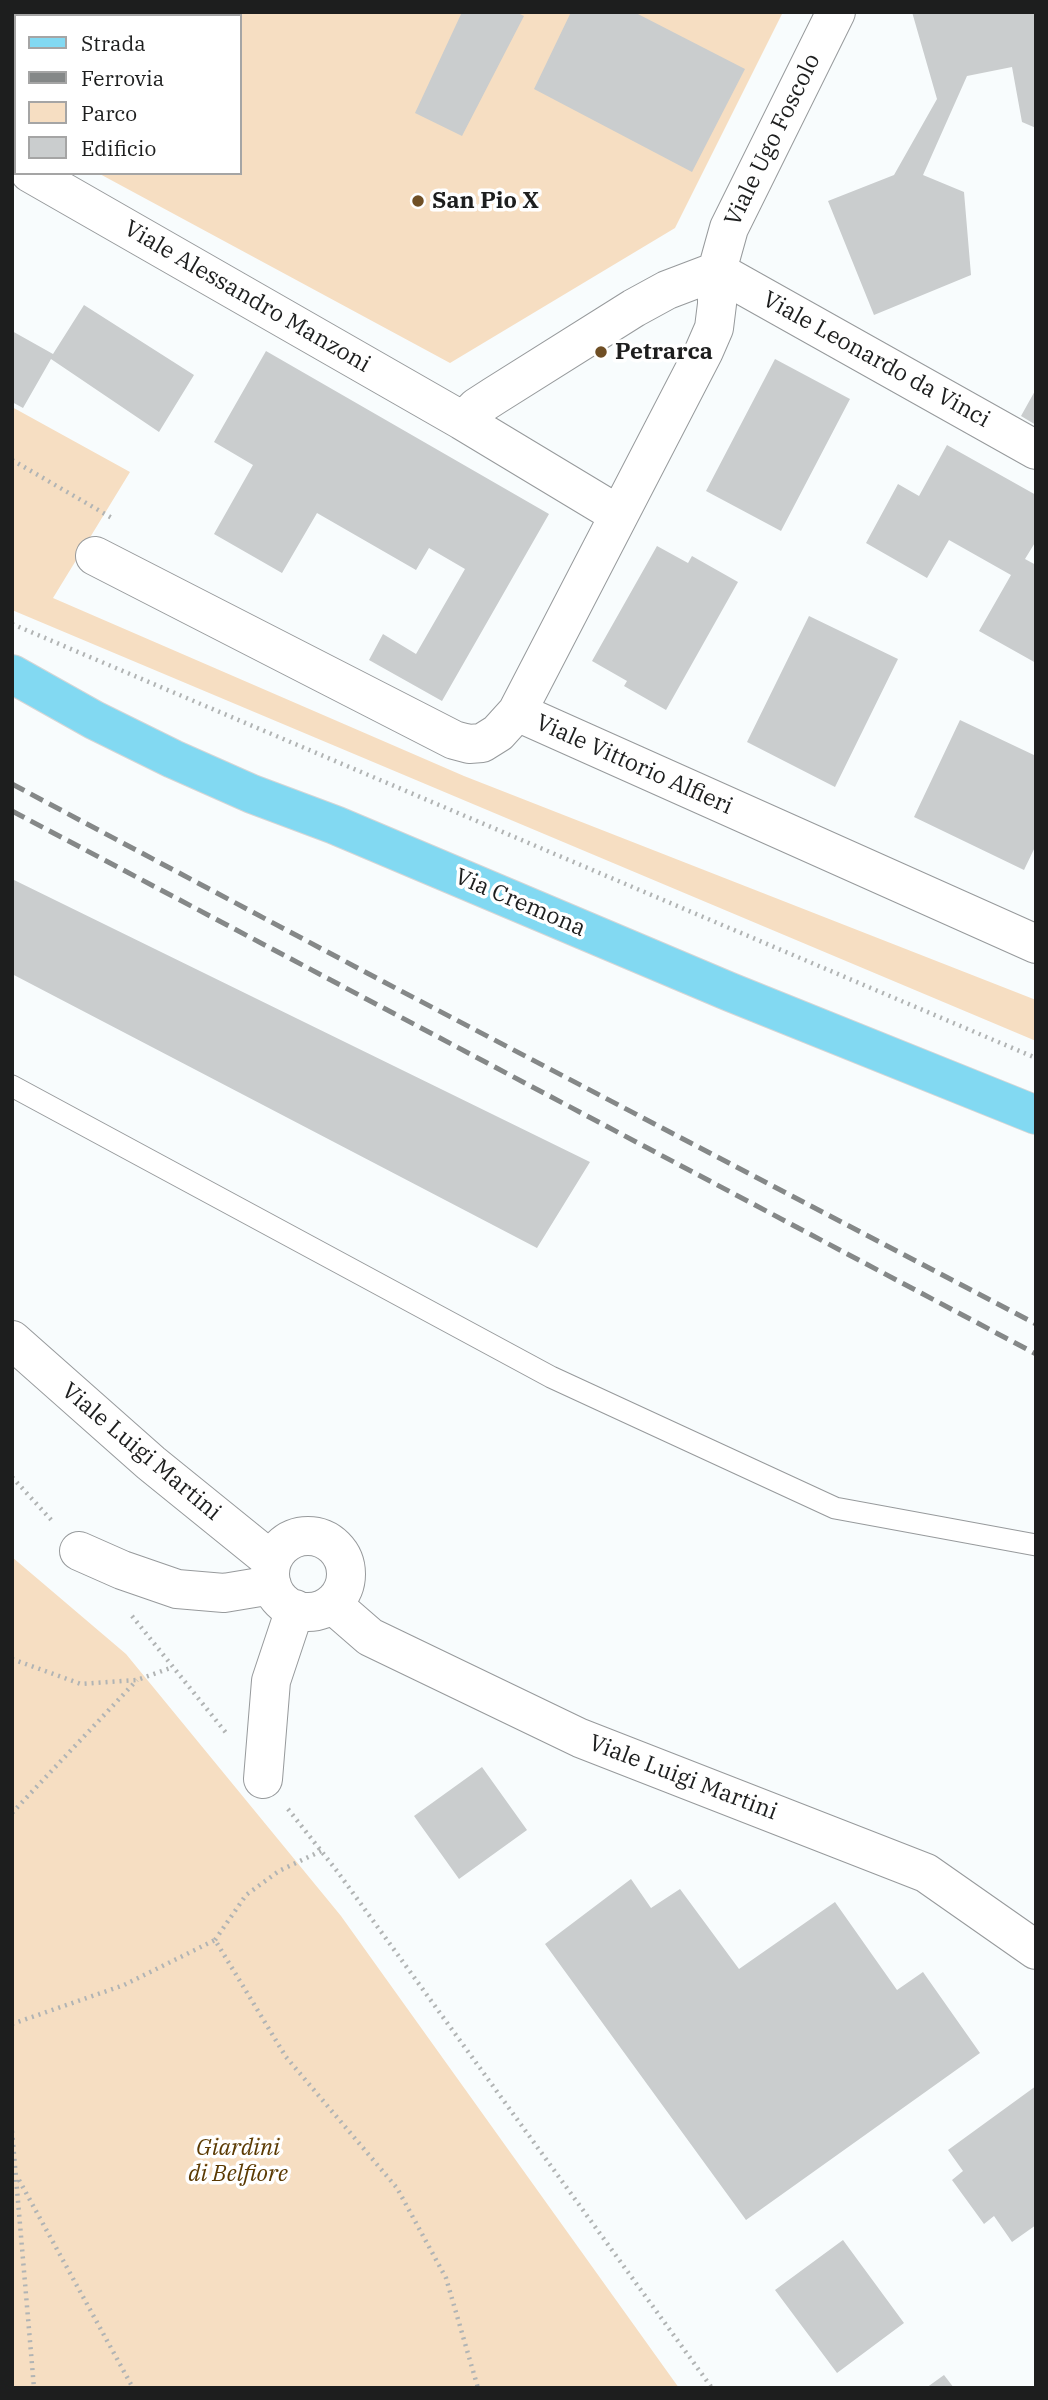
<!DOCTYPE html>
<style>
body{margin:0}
#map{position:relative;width:1048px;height:2400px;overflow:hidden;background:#f8fcfd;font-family:"IBM Plex Serif",serif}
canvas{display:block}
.frame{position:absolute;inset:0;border:14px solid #1d1e1e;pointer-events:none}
.legend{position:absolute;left:14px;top:14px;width:228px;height:161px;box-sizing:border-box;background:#fff;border:2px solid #a5a5a5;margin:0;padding:9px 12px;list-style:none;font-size:21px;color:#1d1e1e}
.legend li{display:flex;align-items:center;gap:14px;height:35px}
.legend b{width:35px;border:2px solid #a5a5a5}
</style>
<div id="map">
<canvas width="1048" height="2400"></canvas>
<div class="frame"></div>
<ul class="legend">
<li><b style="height:9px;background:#82d9f2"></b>Strada</li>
<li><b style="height:9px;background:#858888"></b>Ferrovia</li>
<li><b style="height:19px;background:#f6dec2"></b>Parco</li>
<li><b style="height:19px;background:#cacdce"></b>Edificio</li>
</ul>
</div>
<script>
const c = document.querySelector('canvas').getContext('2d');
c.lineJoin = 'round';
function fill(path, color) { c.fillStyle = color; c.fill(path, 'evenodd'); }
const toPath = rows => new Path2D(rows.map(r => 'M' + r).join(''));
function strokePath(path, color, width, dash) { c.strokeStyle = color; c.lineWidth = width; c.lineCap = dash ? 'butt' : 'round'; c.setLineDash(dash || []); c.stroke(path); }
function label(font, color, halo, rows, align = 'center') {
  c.font = font + ' "IBM Plex Serif",serif'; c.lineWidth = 7; c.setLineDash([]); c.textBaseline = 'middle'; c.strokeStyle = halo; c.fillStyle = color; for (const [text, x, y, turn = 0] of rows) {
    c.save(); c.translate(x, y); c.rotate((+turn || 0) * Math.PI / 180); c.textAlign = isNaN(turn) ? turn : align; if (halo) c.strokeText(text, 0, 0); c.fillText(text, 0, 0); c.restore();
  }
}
fill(toPath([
 [16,12,783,12,675,228,450,363,98,173,240,173,240,16,16,16,16,129,12,127,12,19],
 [12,407,130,472,53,598,464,776,1036,1000,1036,1041,12,610],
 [12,1557,126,1654,341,1916,679,2388,12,2388]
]), '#f6dec2');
fill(toPath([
 [462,12,516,12,524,16,462,136,415,113],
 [571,12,634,12,745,69,692,172,534,89],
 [912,12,1036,12,1036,128,1022,122,1012,67,967,76,923,175,964,192,971,275,874,315,828,201,894,175,937,99],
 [84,305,194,375,159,432,51,359,23,408,12,402,12,331,53,354],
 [266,351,549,514,442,701,369,660,383,634,416,654,465,569,429,548,416,570,317,513,282,573,214,534,253,465,214,442],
 [775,359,850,399,781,531,706,491],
 [1036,389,1036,425,1021,416],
 [947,445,1036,495,1036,541,1025,559,1036,565,1036,663,979,631,1011,575,949,540,927,578,866,543,898,484,919,496],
 [657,546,688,563,692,556,738,582,666,710,624,686,627,681,592,661],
 [809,616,898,659,835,787,747,742],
 [960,720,1036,756,1036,845,1024,870,914,817],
 [12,879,590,1162,537,1248,12,974],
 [482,1767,527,1830,459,1879,414,1816],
 [631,1879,651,1908,680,1889,739,1969,835,1902,897,1990,923,1972,980,2053,746,2220,545,1944],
 [1036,2086,1036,2225,1012,2242,994,2216,984,2224,952,2180,963,2171,948,2150],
 [843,2240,904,2323,837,2373,775,2290],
 [944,2375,954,2388,926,2388]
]), '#cacdce');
const lane = toPath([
 [12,1086,551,1377,835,1508,1036,1545]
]);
const street = toPath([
 [30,173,463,421,619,515],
 [717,271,1036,450],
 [463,421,477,407,494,396,634,308,667,290,717,271],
 [95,556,454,740,469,744,482,743,498,733,517,712,704,351,714,328,717,304,717,271,729,228,836,12],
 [517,712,1036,944],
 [12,1340,151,1463,272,1561],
 '270 1574a38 38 0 1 1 76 0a38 38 0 1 1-76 0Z',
 [79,1551,122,1570,177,1589,224,1593,272,1585],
 [332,1604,370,1637,580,1738,926,1873,1036,1950],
 [263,1779,271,1681,295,1609]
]);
const primary = toPath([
 [12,674,94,720,173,759,252,794,335,825,730,992,1036,1115]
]);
strokePath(lane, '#979a9c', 23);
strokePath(street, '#979a9c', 40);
strokePath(primary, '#d6d6d6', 40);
strokePath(toPath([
 [12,460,112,518],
 [12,624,1036,1058],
 [12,1477,54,1523],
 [132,1616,227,1734],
 [12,1659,81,1684,137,1680,173,1667],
 [288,1809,337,1871,712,2388],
 [12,1813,137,1680],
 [215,1940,246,1895,279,1871,321,1851],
 [12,2024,124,1985,215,1940,286,2057,397,2188,446,2278,478,2388],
 [12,2131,34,2388],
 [19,2180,133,2388]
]), '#b1b4b4', 4.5, [2, 5]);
strokePath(lane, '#fff', 21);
strokePath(street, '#fff', 38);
strokePath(primary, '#82d9f2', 38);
strokePath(toPath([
 [12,784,384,982,1036,1324],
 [12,811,1036,1354]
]), '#858888', 5, [14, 7]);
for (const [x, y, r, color] of [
 [418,201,7,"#6f4f25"],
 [601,352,7,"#6f4f25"]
]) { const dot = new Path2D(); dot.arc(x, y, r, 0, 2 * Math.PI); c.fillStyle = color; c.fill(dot); strokePath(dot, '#fff', 2.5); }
label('23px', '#1d1e1e', '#fff', [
 ["Viale Ugo Foscolo",773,140,-64],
 ["Viale Alessandro Manzoni",247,297,30],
 ["Viale Leonardo da Vinci",876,360,29],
 ["Viale Vittorio Alfieri",634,765,24],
 ["Via Cremona",520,903,23],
 ["Viale Luigi Martini",141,1452,40],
 ["Viale Luigi Martini",683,1778,21]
]);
label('bold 23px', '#1d1e1e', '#fff', [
 ["San Pio X",432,201],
 ["Petrarca",615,352]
], 'left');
label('italic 23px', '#5b3a03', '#fff', [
 ["Giardini",238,2148],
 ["di Belfiore",238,2174]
]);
</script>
